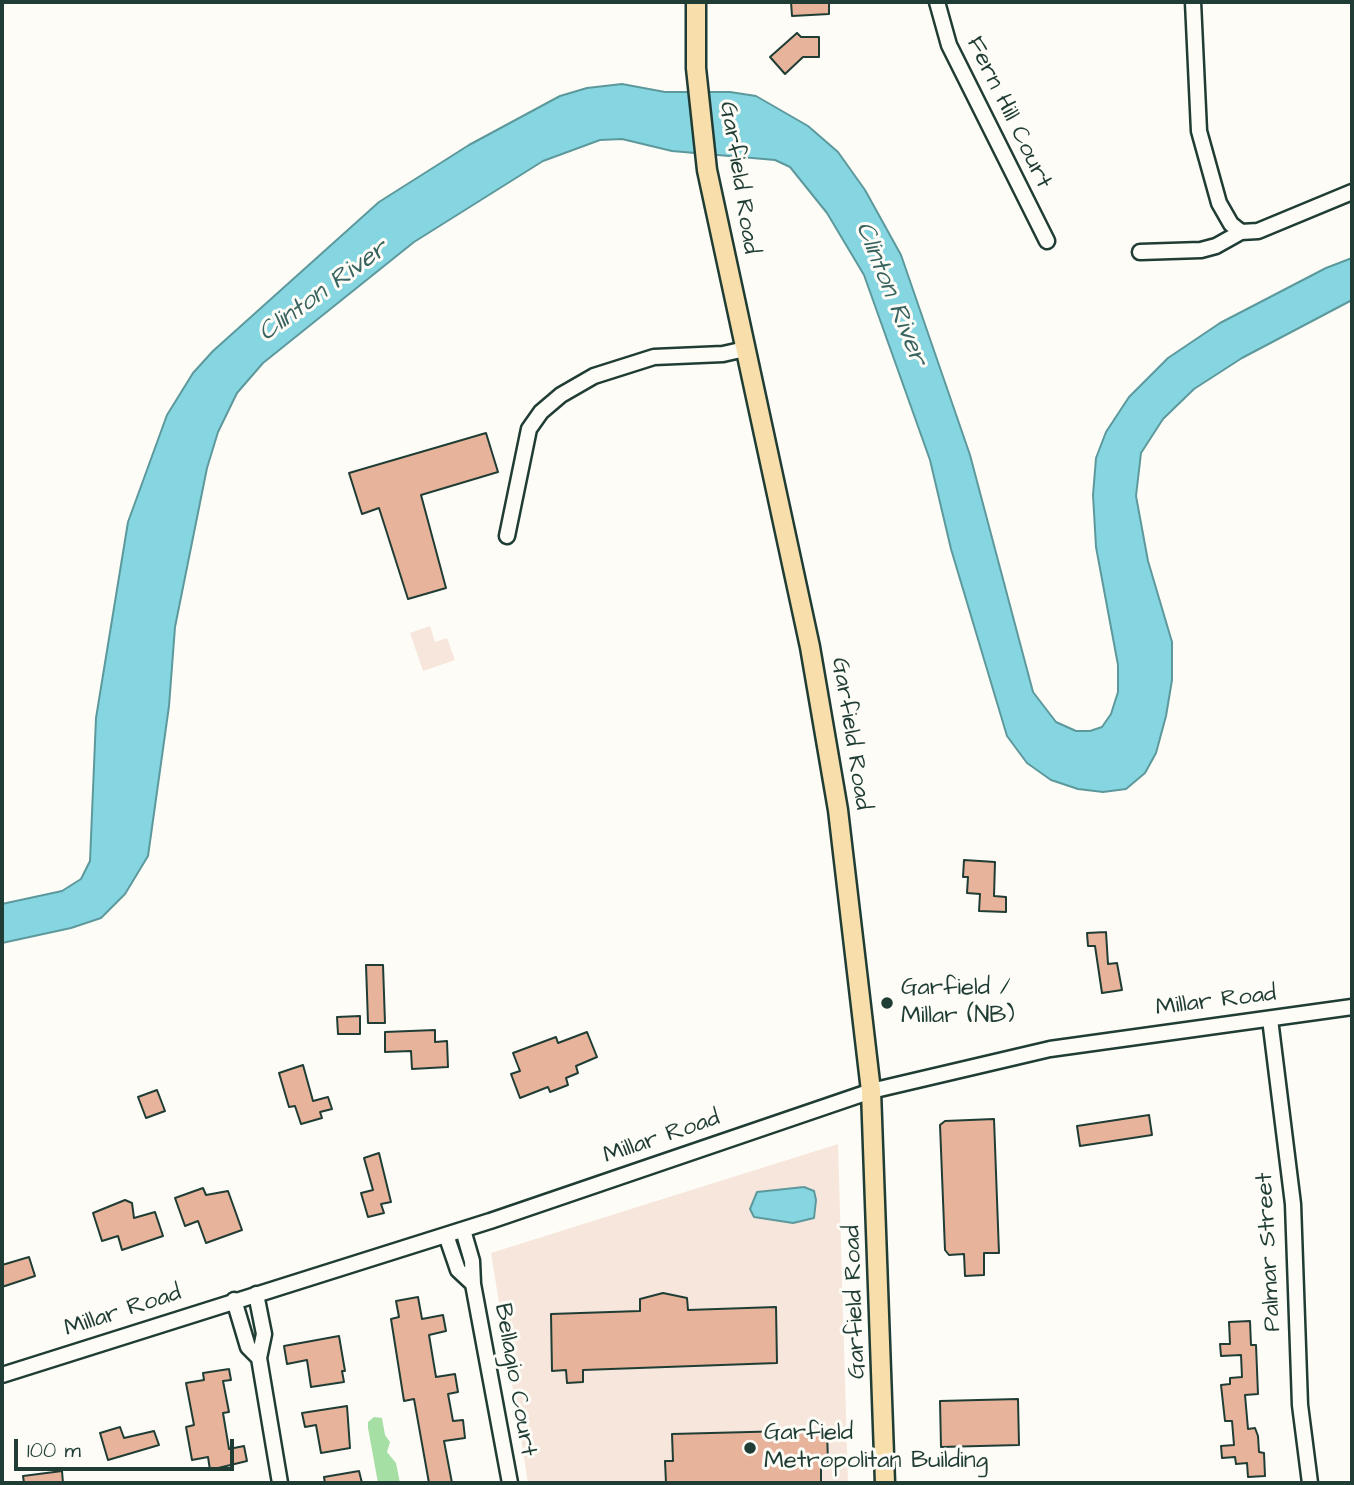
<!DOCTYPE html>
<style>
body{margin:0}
#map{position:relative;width:1354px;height:1485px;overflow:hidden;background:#fdfcf7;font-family:"Architects Daughter",sans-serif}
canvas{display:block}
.frame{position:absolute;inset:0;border:4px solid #1f3d34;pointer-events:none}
.scale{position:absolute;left:14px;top:1439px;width:220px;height:32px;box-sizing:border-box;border:4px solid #1f3d34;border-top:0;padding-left:9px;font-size:21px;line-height:24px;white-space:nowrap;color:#1f3d34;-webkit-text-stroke:5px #fdfcf7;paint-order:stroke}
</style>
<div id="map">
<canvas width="1354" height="1485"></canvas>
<div class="frame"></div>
<div class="scale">100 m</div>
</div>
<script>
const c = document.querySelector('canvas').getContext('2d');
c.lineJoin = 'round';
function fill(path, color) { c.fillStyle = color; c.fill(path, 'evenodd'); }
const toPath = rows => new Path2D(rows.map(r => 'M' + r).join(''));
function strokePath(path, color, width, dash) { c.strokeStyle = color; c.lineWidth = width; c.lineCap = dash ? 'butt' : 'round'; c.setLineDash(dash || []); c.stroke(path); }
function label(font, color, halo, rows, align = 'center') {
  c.font = font + ' "Architects Daughter",sans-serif'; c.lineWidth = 6; c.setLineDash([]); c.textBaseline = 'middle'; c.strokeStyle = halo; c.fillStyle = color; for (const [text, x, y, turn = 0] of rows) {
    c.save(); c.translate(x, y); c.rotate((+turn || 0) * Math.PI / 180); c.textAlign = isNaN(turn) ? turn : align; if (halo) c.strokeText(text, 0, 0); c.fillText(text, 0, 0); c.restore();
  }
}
fill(toPath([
 [430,626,435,642,447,638,455,660,423,671,410,633],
 [838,1144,848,1483,528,1483,491,1253]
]), '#f7e6db');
fill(toPath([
 [374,1417,382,1418,385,1435,390,1442,387,1452,396,1463,400,1483,378,1483,368,1428,368,1422]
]), '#a6dfa4');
const water = toPath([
 [622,84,665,92,730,92,756,96,808,126,838,152,865,190,901,255,970,455,1033,692,1056,722,1076,731,1090,731,1102,727,1111,714,1118,692,1118,665,1096,547,1093,495,1096,458,1106,432,1129,397,1168,358,1220,323,1326,268,1352,258,1352,300,1242,358,1194,389,1163,419,1141,453,1136,496,1148,561,1172,642,1172,680,1166,716,1156,753,1145,773,1126,789,1103,792,1078,789,1051,780,1027,763,1007,736,951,549,930,460,864,275,827,213,790,167,775,160,672,151,622,139,600,140,543,161,414,242,263,363,237,393,218,432,207,468,175,627,169,706,148,856,125,894,101,918,71,928,2,943,2,904,62,891,81,879,90,861,96,718,128,522,167,415,193,373,213,351,379,202,469,145,560,96,587,88,622,84],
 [804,1187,814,1191,816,1200,814,1218,793,1223,754,1217,750,1209,757,1192,804,1187]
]);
fill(water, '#86d6e1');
strokePath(water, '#5d999c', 2);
const building = toPath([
 [791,2,829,2,829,14,792,16,791,2],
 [797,33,801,37,819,37,819,57,803,57,785,74,770,57,797,33],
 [486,433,498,472,421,495,446,588,408,599,379,508,362,514,349,473,486,433],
 [964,860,995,862,994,896,1006,897,1006,912,979,911,980,894,967,893,968,877,963,877,964,860],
 [1106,932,1108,964,1117,963,1122,990,1102,993,1095,946,1088,946,1087,933,1106,932],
 [366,965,383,965,385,1023,368,1023,366,965],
 [360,1016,360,1034,338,1034,337,1017,360,1016],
 [435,1030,435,1042,447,1041,448,1067,412,1069,411,1051,385,1052,385,1032,435,1030],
 [587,1032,597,1057,576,1066,578,1073,566,1078,568,1085,550,1092,548,1087,520,1098,511,1074,520,1071,513,1053,556,1037,558,1043,587,1032],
 [303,1065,313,1101,328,1097,332,1109,320,1112,322,1118,301,1124,295,1106,289,1107,279,1073,303,1065],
 [157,1090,165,1111,146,1118,138,1097,157,1090],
 [1149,1115,1152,1135,1080,1146,1077,1126,1149,1115],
 [994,1119,999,1253,984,1253,984,1275,965,1276,964,1254,949,1255,945,1250,940,1125,945,1121,994,1119],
 [379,1153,391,1202,381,1204,384,1213,368,1217,361,1193,373,1190,364,1158,379,1153],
 [203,1188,206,1195,228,1191,242,1230,206,1243,198,1221,185,1226,175,1198,203,1188],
 [125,1200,132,1203,134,1218,155,1212,163,1236,122,1250,118,1236,102,1241,93,1213,125,1200],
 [29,1257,35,1276,2,1287,2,1265,29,1257],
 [663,1293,687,1298,688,1310,776,1307,777,1363,583,1370,583,1382,567,1383,566,1370,552,1371,551,1314,640,1311,640,1299,663,1293],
 [418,1297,422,1319,443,1315,446,1331,429,1335,436,1377,455,1374,458,1392,448,1394,453,1421,463,1420,465,1438,444,1441,452,1483,429,1483,414,1399,404,1401,391,1319,399,1317,396,1301,418,1297],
 [1250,1321,1251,1345,1256,1345,1258,1394,1245,1395,1248,1429,1255,1428,1258,1436,1259,1452,1264,1453,1265,1476,1248,1477,1247,1463,1236,1464,1235,1457,1222,1458,1221,1446,1234,1445,1232,1421,1225,1421,1221,1385,1230,1384,1230,1378,1242,1377,1241,1355,1221,1356,1220,1344,1230,1344,1229,1322,1250,1321],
 [339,1336,345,1371,342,1371,344,1382,311,1387,307,1360,287,1364,284,1346,339,1336],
 [229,1369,231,1380,223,1381,229,1412,223,1413,229,1449,244,1446,247,1461,210,1470,208,1457,192,1460,186,1427,194,1425,186,1383,204,1380,203,1373,229,1369],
 [1018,1399,1019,1445,941,1447,940,1401,1018,1399],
 [347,1406,350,1448,321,1453,316,1425,305,1427,302,1413,347,1406],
 [120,1427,124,1438,154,1431,159,1445,108,1460,100,1433,120,1427],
 [827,1430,828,1463,821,1463,821,1483,666,1483,665,1461,673,1461,672,1434,827,1430],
 [62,1471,63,1483,24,1483,23,1476,62,1471],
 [359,1471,362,1483,325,1483,324,1477,359,1471]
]);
fill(building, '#e8b39b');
strokePath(building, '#1f3d34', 2);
const minor = toPath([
 [937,2,949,45,1047,241],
 [1193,2,1199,131,1219,203,1231,224,1241,232,1258,231,1352,192],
 [1140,252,1201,250,1216,246,1241,232],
 [507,536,529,429,541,412,561,395,594,376,654,357,723,354,745,349],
 [1270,1019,1293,1204,1300,1405,1310,1483],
 [463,1230,472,1261,473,1284,510,1483],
 [446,1235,458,1270,473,1284],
 [256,1294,264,1334,259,1358,280,1483],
 [234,1300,248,1347,259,1358],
 [2,1375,490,1221,871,1091,1050,1049,1352,1007]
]);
const major = toPath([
 [696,2,696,68,707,170,810,647,838,810,871,1091,885,1483]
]);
strokePath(minor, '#1f3d34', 19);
strokePath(major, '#1f3d34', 23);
strokePath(minor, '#fdfcf7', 14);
strokePath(major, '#f8deab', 18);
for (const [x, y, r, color] of [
 [887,1003,7,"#1f3d34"],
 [750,1448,7,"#1f3d34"]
]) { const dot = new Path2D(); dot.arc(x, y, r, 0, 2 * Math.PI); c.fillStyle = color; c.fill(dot); strokePath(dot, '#fdfcf7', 2.5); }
label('24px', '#1f3d34', '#fdfcf7', [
 ["Fern Hill Court",1008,113,64],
 ["Garfield Road",738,178,81],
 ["Garfield Road",850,734,81],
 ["Millar Road",1216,1002,-7],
 ["Millar Road",662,1138,-19],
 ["Palmar Street",1270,1252,-93],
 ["Garfield Road",856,1302,-92],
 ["Millar Road",123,1312,-18],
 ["Bellagio Court",514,1380,80]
]);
label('24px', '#1f3d34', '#fdfcf7', [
 ["Garfield /",901,989],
 ["Millar (NB)",901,1017],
 ["Garfield",764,1434],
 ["Metropolitan Building",764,1462]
], 'left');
label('italic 26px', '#39635f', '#fdfcf7', [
 ["Clinton River",324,292,-36],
 ["Clinton River",890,294,68]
]);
</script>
